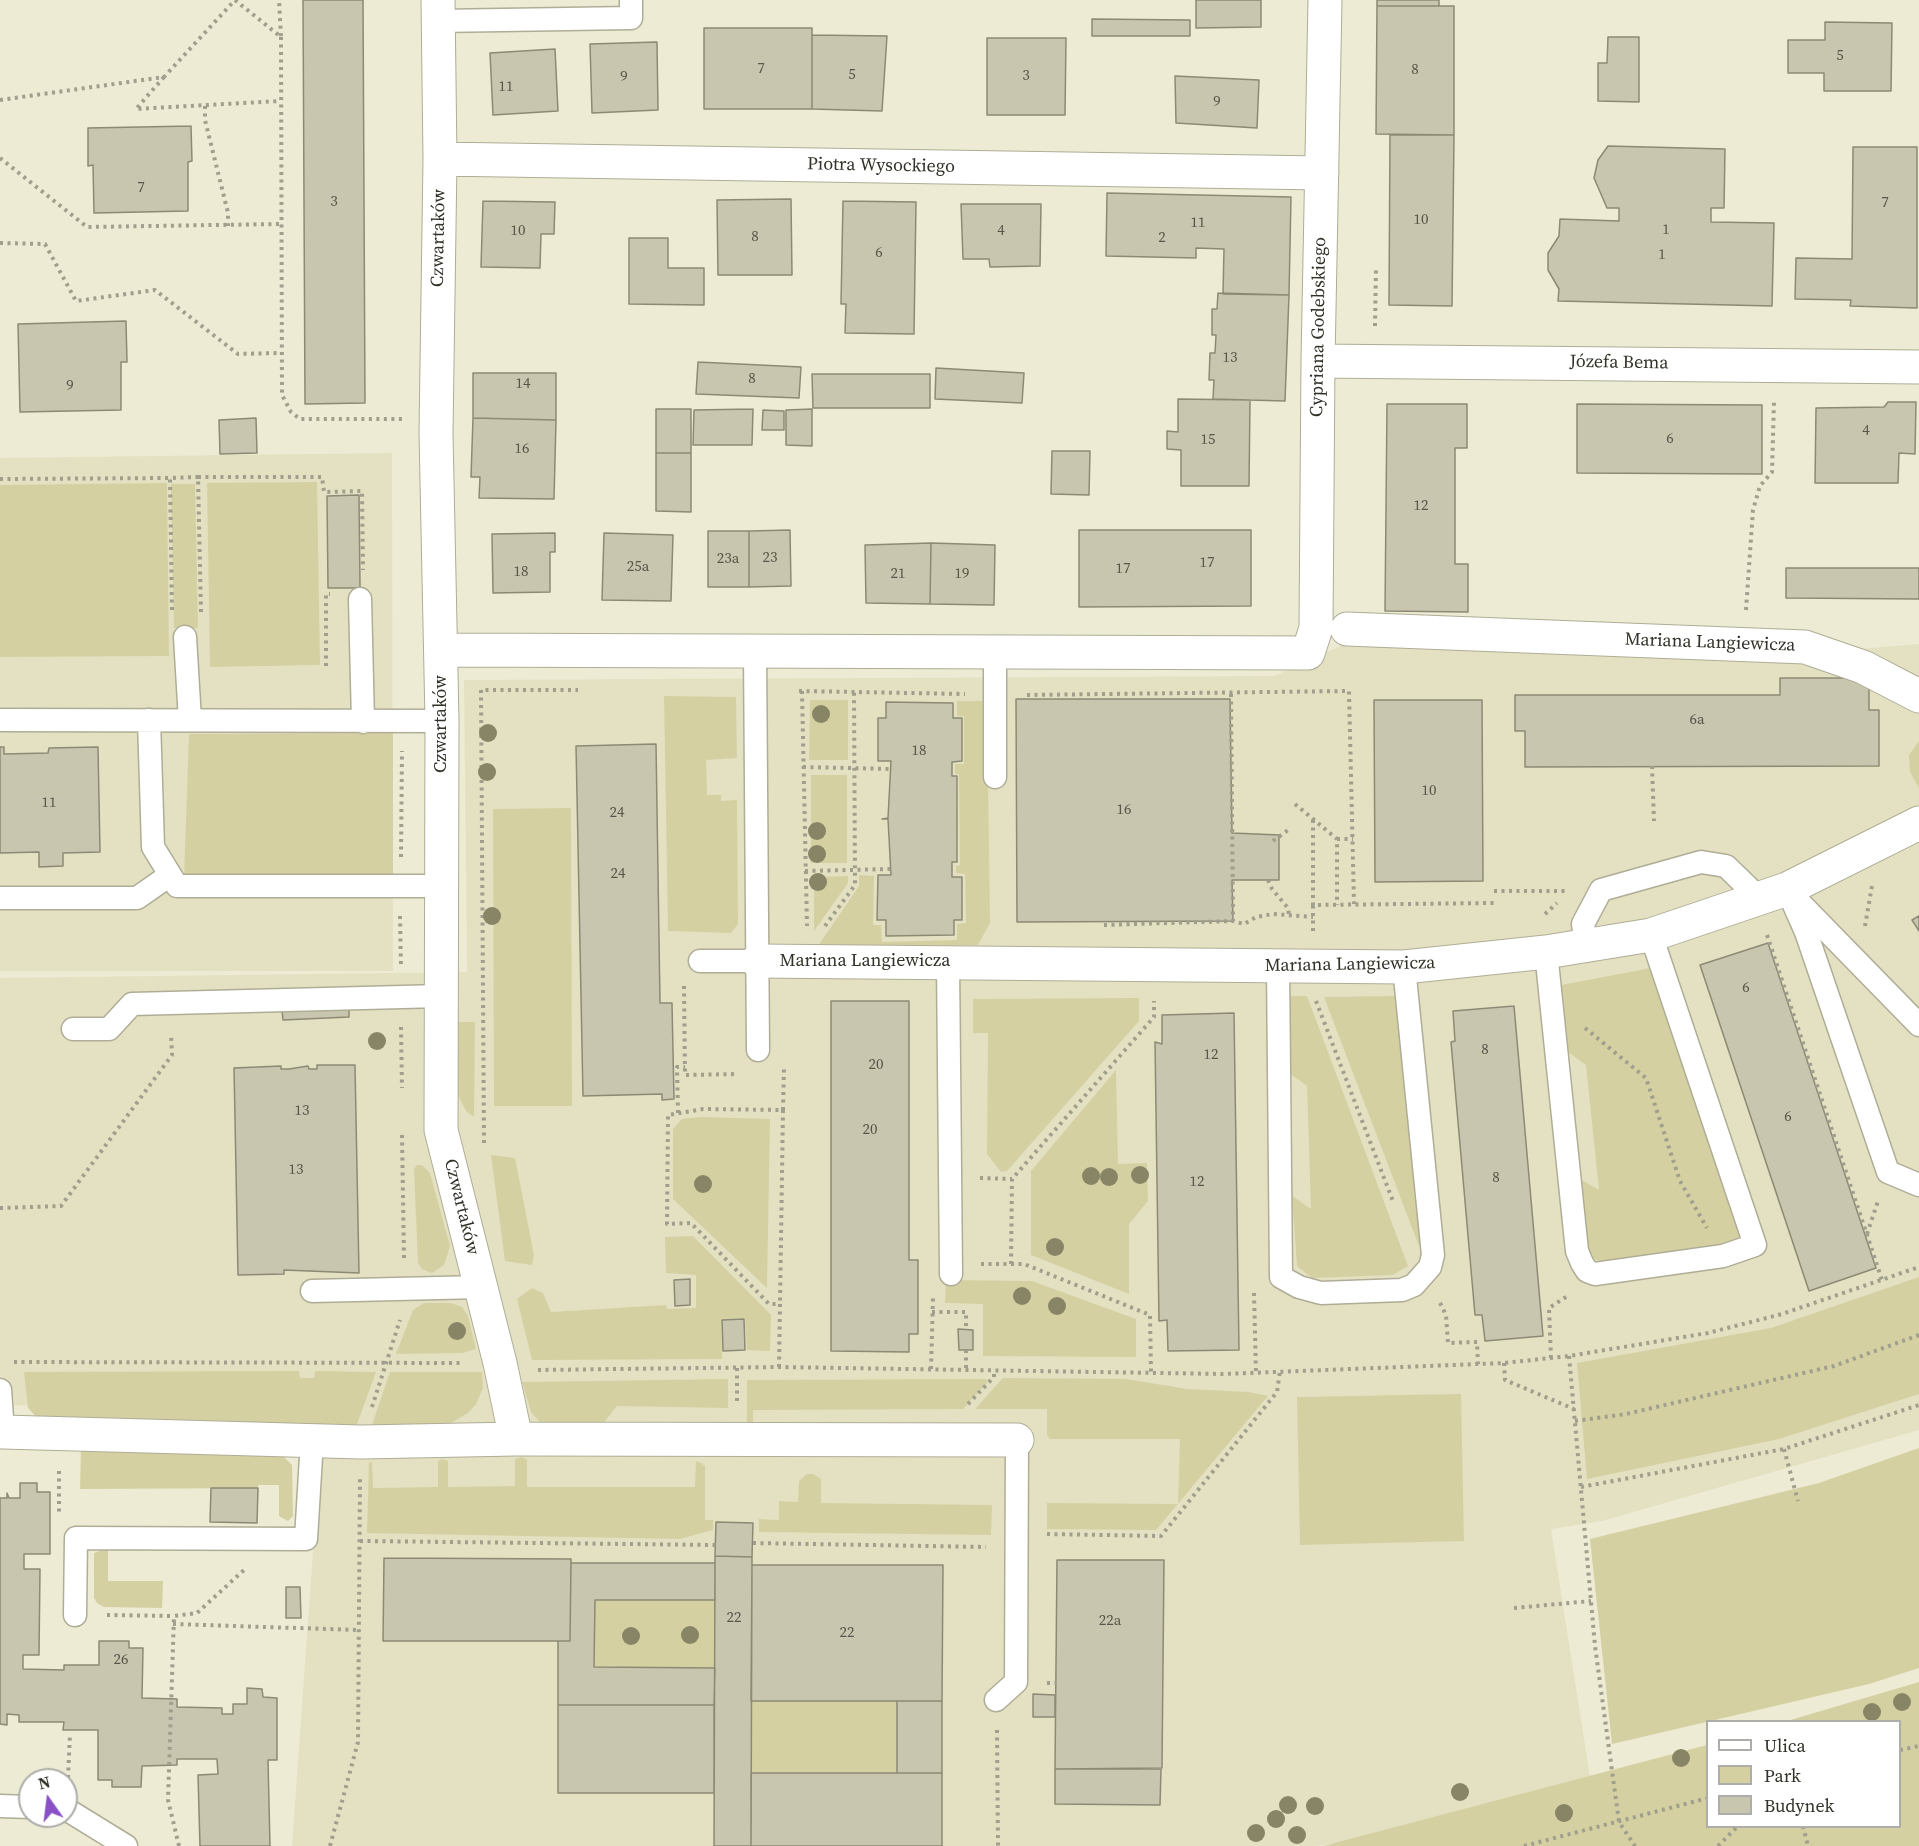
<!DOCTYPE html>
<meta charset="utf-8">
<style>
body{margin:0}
#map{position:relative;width:1919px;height:1846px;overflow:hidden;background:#edebd3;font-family:"Source Serif 4",serif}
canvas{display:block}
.legend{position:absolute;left:1706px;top:1720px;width:195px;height:108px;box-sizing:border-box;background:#fff;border:2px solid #adada9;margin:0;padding:8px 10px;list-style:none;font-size:18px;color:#323128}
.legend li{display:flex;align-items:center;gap:12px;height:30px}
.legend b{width:30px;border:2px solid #adada9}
.north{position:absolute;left:18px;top:1768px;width:60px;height:60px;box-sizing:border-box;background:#fff;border:2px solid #adada9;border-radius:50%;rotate:346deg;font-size:16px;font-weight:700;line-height:24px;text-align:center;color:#323128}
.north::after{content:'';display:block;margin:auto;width:21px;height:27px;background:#8a50c6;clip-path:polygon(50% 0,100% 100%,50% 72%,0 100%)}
</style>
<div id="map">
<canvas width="1919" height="1846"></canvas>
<ul class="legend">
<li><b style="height:8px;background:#fff"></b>Ulica</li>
<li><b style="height:16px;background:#d5d0a2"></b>Park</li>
<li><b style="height:16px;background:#c9c6af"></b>Budynek</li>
</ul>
<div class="north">N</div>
</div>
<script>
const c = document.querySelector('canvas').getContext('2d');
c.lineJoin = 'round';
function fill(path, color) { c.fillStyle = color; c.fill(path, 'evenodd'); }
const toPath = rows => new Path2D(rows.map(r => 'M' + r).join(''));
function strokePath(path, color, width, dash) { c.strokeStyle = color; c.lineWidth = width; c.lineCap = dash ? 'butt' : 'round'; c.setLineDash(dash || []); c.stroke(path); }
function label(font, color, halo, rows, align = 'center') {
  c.font = font + ' "Source Serif 4",serif'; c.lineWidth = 5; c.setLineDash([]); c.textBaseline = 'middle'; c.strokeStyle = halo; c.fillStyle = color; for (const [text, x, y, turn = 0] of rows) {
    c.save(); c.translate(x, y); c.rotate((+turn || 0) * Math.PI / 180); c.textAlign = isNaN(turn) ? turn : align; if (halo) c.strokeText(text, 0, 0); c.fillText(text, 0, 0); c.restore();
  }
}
fill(toPath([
 [392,453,393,971,0,971,0,458],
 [1358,638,1800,654,1919,644,1919,1430,1602,1521,1551,1529,1590,1777,1343,1842,1315,1846,292,1846,320,1454,344,1413,0,1405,0,978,467,972,464,680,1274,676]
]), '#e4e1c2');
fill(toPath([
 [317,482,320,665,210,667,207,483],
 [167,483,169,656,0,657,0,485],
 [171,484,195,484,198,628,174,628],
 [664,696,736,697,737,758,706,760,707,795,721,795,721,801,737,800,738,924,731,933,668,931],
 [810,700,848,700,848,760,809,760],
 [957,701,987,701,990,923,978,945,818,946,859,886,859,875,874,876,873,925,881,925,882,942,957,940,957,924,966,923,965,874,956,873,956,866,960,865,959,774,955,774,955,764,964,764,964,716,957,716],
 [393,733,393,874,184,877,189,734],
 [1919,741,1919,788,1910,772,1909,755],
 [811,775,847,775,847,863,811,863],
 [571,808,572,1106,494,1106,493,809],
 [848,876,848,883,814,931,814,877],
 [1651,968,1741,1239,1711,1248,1602,1262,1590,1257,1587,1251,1580,1179,1599,1190,1586,1065,1568,1052,1561,985],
 [1287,996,1307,996,1408,1266,1393,1275,1312,1278,1297,1266,1292,1196,1311,1209,1307,1086,1289,1073],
 [1396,996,1422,1236,1419,1246,1324,997],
 [1139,998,1139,1021,1007,1171,1001,1172,987,1154,988,1033,973,1033,973,999],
 [458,1022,475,1022,474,1117,466,1111,458,1095],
 [1116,1070,1118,1164,1147,1163,1148,1201,1129,1224,1129,1294,1031,1255,1031,1171],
 [701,1117,770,1119,767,1288,673,1199,673,1129,682,1119],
 [491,1155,515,1158,534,1255,532,1265,505,1261],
 [417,1165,422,1165,430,1173,450,1246,444,1265,432,1273,422,1269,418,1263,414,1169],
 [693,1236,771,1315,770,1351,747,1350,745,1318,721,1319,722,1359,532,1360,517,1299,532,1288,543,1293,551,1312,666,1305,667,1309,696,1308,696,1275,666,1273,665,1237],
 [1919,1277,1919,1394,1779,1439,1587,1479,1577,1363,1771,1328],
 [946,1280,1032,1281,1136,1319,1136,1357,983,1356,983,1304,945,1303],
 [424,1303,451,1303,462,1307,468,1316,476,1349,463,1353,396,1354,413,1310],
 [299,1371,300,1378,314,1378,315,1371,376,1372,356,1427,42,1423,28,1408,24,1372],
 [390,1372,482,1372,483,1388,476,1404,468,1413,444,1427,371,1428],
 [1003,1378,1126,1379,1187,1389,1249,1392,1268,1396,1156,1530,1047,1529,1047,1503,1178,1504,1180,1439,1050,1439,1047,1435,1047,1409,975,1409],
 [728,1379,728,1408,617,1406,601,1426,541,1423,531,1412,522,1382],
 [987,1379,987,1383,963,1409,753,1410,753,1436,747,1436,747,1380],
 [1461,1394,1464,1541,1300,1545,1297,1397],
 [1919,1448,1919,1668,1869,1684,1612,1744,1590,1539,1819,1483],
 [81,1449,278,1451,292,1465,293,1516,288,1521,279,1516,279,1485,258,1485,258,1488,80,1489],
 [522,1457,527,1460,527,1487,695,1487,696,1461,701,1463,705,1466,705,1520,713,1520,713,1530,680,1539,367,1533,369,1463,372,1462,373,1488,438,1487,438,1461,442,1459,448,1461,448,1487,515,1486,515,1459],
 [807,1474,813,1474,821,1479,821,1503,992,1505,991,1535,759,1532,759,1519,779,1520,779,1501,798,1502,799,1481],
 [108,1548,108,1581,163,1581,162,1608,104,1607,97,1603,94,1598,94,1553],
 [595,1600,715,1600,715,1668,594,1667],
 [1919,1682,1919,1846,1323,1846,1707,1745,1708,1826,1900,1826,1900,1722,1787,1721],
 [751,1701,897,1701,897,1773,751,1773]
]), '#d5d0a2');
const building = toPath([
 [303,0,363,0,365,403,305,404,303,0],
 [1196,0,1261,0,1261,27,1196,28,1196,0],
 [1377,0,1439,0,1439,6,1377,6,1377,0],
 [1377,6,1454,6,1454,135,1376,134,1377,6],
 [1092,19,1190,20,1190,36,1092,36,1092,19],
 [1825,22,1892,23,1891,91,1824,91,1824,73,1788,73,1788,40,1825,40,1825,22],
 [704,28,812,28,812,109,704,109,704,28],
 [812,35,887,36,882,111,812,109,812,35],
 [1608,37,1639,37,1639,102,1598,101,1598,63,1607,63,1608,37],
 [987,38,1066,38,1065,115,987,115,987,38],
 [657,42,658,110,592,113,590,44,657,42],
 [555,49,558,111,493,115,490,53,555,49],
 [1175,76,1259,80,1257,128,1176,123,1175,76],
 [191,126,192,161,188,162,188,211,94,213,93,165,88,166,88,128,191,126],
 [1390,135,1454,135,1452,306,1389,305,1390,135],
 [1608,146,1725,149,1724,208,1711,208,1711,222,1774,223,1772,306,1558,301,1559,289,1548,270,1548,253,1559,236,1560,219,1619,221,1619,208,1607,208,1594,178,1598,160,1608,146],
 [1853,147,1917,147,1917,308,1850,306,1851,300,1795,299,1796,258,1852,259,1853,147],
 [1107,193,1291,197,1289,295,1223,294,1224,249,1196,248,1196,258,1106,256,1107,193],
 [791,199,792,275,718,275,717,200,791,199],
 [483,201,555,202,554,234,541,234,540,268,481,267,483,201],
 [843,201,916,202,914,334,845,333,846,304,841,304,843,201],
 [961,204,1041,204,1040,266,990,267,989,259,963,259,961,204],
 [629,238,668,238,668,268,704,268,704,305,629,304,629,238],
 [1218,293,1289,295,1285,401,1213,399,1214,380,1209,380,1210,353,1215,353,1216,335,1212,335,1212,309,1217,309,1218,293],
 [126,321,127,362,121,362,121,410,20,412,18,324,126,321],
 [698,362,801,367,799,398,696,394,698,362],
 [936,368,1024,373,1022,403,935,399,936,368],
 [473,373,556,373,556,420,473,418,473,373],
 [812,374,930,374,930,408,813,408,812,374],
 [1178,399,1250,400,1249,486,1181,486,1181,450,1167,449,1167,431,1178,432,1178,399],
 [1888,402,1916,402,1915,454,1899,453,1898,483,1815,483,1816,408,1884,407,1888,402],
 [1387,404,1467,404,1467,448,1455,448,1455,564,1468,564,1468,612,1385,611,1387,404],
 [1577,404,1762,405,1762,474,1577,473,1577,404],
 [656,409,691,409,691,453,656,453,656,409],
 [753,409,752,445,693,445,694,410,753,409],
 [812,409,812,446,786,445,786,410,812,409],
 [763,410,784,411,784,430,762,430,763,410],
 [256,418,257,453,220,454,219,420,256,418],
 [473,418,556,420,554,499,479,498,480,477,471,477,473,418],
 [1052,451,1090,451,1089,495,1051,494,1052,451],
 [656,453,691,453,691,512,656,511,656,453],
 [359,495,360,588,328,588,327,496,359,495],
 [790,530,791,586,749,587,749,531,790,530],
 [1079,530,1251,530,1251,606,1079,607,1079,530],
 [708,531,749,531,749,587,708,587,708,531],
 [555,533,555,552,550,552,550,592,493,593,492,534,555,533],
 [604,533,673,535,671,601,602,600,604,533],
 [931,543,930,604,866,603,865,545,931,543],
 [931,543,995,545,994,605,930,604,931,543],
 [1786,568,1919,568,1919,599,1786,598,1786,568],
 [1780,678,1869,678,1869,710,1879,710,1879,766,1525,767,1525,731,1515,731,1515,695,1780,695,1780,678],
 [1016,699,1230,699,1232,833,1279,835,1279,880,1232,880,1233,921,1017,922,1016,699],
 [1374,700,1482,700,1483,881,1375,882,1374,700],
 [886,702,953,703,953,718,962,718,962,761,952,762,952,776,957,776,957,862,952,862,952,877,962,877,962,920,954,920,954,935,886,936,886,920,877,920,878,875,891,875,888,819,882,819,888,818,891,761,878,761,878,718,886,718,886,702],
 [656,744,660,1003,672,1003,674,1099,662,1100,662,1094,583,1096,576,746,656,744],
 [0,747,4,747,4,754,48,753,49,748,98,747,100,852,63,853,63,866,39,867,39,852,0,853,0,747],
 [1919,916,1919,931,1912,920,1919,916],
 [1768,943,1876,1268,1809,1291,1700,965,1768,943],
 [831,1001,909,1001,909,1260,918,1260,918,1334,909,1334,909,1352,831,1351,831,1001],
 [1514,1006,1543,1336,1485,1341,1482,1315,1475,1315,1451,1042,1455,1041,1453,1011,1514,1006],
 [349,1007,349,1017,283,1020,282,1010,349,1007],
 [1234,1013,1239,1350,1168,1351,1167,1320,1159,1321,1155,1042,1162,1044,1162,1015,1234,1013],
 [317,1065,355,1065,359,1273,284,1270,284,1274,238,1275,234,1068,281,1066,281,1069,289,1069,308,1066,309,1069,317,1069,317,1065],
 [690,1279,690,1305,675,1306,674,1280,690,1279],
 [744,1319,745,1350,723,1351,722,1320,744,1319],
 [958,1329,973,1330,973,1350,959,1350,958,1329],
 [20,1483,37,1483,37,1492,50,1492,50,1554,24,1554,24,1569,40,1569,39,1655,23,1655,23,1669,64,1670,64,1665,99,1665,99,1641,129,1641,129,1648,143,1648,142,1698,177,1699,177,1707,222,1708,222,1714,233,1714,233,1704,247,1704,247,1688,262,1689,263,1697,277,1698,277,1760,268,1760,270,1846,200,1846,198,1775,218,1774,217,1759,177,1759,177,1765,142,1766,141,1787,112,1787,112,1780,98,1780,98,1730,63,1730,64,1722,19,1722,19,1715,7,1714,7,1725,0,1724,0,1498,7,1498,7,1493,9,1498,20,1498,20,1483],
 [211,1488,258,1488,257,1523,210,1522,211,1488],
 [716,1522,753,1523,752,1557,715,1556,716,1522],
 [715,1556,752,1557,751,1846,714,1846,715,1556],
 [384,1558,571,1559,570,1641,383,1641,384,1558],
 [1057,1560,1164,1560,1162,1768,1055,1769,1057,1560],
 [571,1563,715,1563,715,1600,595,1600,594,1667,715,1668,714,1705,558,1705,558,1641,570,1641,571,1563],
 [752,1565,943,1565,942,1701,751,1701,752,1565],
 [286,1587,300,1587,301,1618,286,1618,286,1587],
 [1033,1694,1055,1695,1055,1717,1033,1717,1033,1694],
 [897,1701,942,1701,942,1773,897,1773,897,1701],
 [558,1705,714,1705,714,1793,558,1793,558,1705],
 [1055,1769,1161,1769,1160,1805,1055,1804,1055,1769],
 [751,1773,942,1773,942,1846,751,1846,751,1773]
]);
fill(building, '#c9c6af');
strokePath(building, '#8c8a74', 1.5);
const lane = toPath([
 [438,21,631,18,631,0],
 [360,599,363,722],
 [185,637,190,720],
 [755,651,758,1050],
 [0,720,442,721],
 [149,720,153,847,177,886,440,886],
 [995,777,995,652],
 [1787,889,1806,932,1888,1172,1919,1185],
 [0,898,137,898,170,875],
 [1796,899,1919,1025],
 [1586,946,1583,924,1601,890,1701,862,1726,866,1760,899],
 [1546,952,1577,1251,1582,1263,1587,1271,1595,1274,1723,1256,1755,1245,1651,935],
 [700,961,757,961],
 [948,962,951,1274],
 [1278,966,1281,1277,1299,1287,1321,1293,1402,1290,1414,1285,1430,1267,1433,1255,1404,967],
 [73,1029,109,1029,132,1004,441,996],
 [312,1291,481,1287],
 [0,1390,3,1432,0,1432],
 [75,1615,76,1538,306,1539,312,1440],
 [996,1700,1016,1682,1017,1440],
 [0,1806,30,1807],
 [66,1809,126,1846]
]);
const street = toPath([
 [438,0,440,159,436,433,442,721,441,1130,500,1363,516,1439],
 [440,159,1322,173],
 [1318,361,1919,367],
 [1347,629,1805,647,1863,667,1919,696],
 [441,650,1308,653,1316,628,1318,361,1325,0],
 [757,961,1404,967,1546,952,1651,935,1787,889,1919,823],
 [3,1432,361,1442,516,1439,1017,1440]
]);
strokePath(lane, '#afad96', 25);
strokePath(street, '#afad96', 35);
strokePath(toPath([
 [235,0,281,37,279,0],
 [281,37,282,395,291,412,300,419,402,419],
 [164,77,136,109,280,101],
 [0,100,164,77,235,0],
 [205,106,205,120,228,213,228,226],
 [0,158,87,227,280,224],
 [0,243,45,244,76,301,155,290,238,354,280,353],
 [1375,326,1376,267],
 [0,479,170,478],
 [172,610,170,478,198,477],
 [1746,610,1753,510,1760,486,1772,472,1774,401],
 [201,612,198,477,322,477,324,492,362,491,363,570],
 [326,666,326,594,330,594],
 [799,691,965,694],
 [802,691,807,926],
 [1231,694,1233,921],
 [1027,695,1349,691,1354,904],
 [1652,766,1654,821],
 [803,767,891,769],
 [1295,804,1337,839,1337,905],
 [1313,820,1313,905,1494,903],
 [1337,839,1353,839],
 [1273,841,1291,828],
 [401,857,402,751],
 [805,871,891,869],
 [1268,880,1272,889,1288,908,1289,917],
 [1494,891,1565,891],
 [1545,914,1557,903],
 [400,916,401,968],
 [1104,925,1233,921,1244,924,1256,917,1273,914,1313,917],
 [825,926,855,885,854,691],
 [1865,926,1872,886],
 [1313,931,1313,905],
 [1767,935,1882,1280],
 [684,986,685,1075,738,1074],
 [1316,1001,1394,1204],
 [401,1027,402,1088],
 [1585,1028,1646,1078,1680,1181,1707,1228],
 [783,1110,784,1067],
 [678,1113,677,1067,685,1067],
 [402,1135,404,1259],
 [484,1143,481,690,578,690],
 [980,1178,1012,1179],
 [0,1208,61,1206,172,1055,171,1034],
 [1867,1234,1878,1201],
 [981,1264,1024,1264,1150,1315,1151,1372],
 [1011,1264,1012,1179,1154,1017,1154,1001],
 [1254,1293,1256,1373],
 [1440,1303,1446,1315,1448,1343,1477,1342,1478,1364],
 [932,1312,966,1312,966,1329],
 [966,1350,966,1370],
 [1569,1356,1595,1646,1619,1822,1635,1846],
 [1551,1358,1549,1308,1569,1295],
 [14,1362,463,1363],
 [1504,1363,1505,1380,1574,1409],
 [779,1367,780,1304,769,1304,691,1223,667,1224,668,1115,703,1109,783,1110,780,1304],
 [737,1368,737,1403],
 [931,1369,933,1298],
 [538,1370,779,1367,1223,1374,1504,1363,1569,1356,1708,1333,1782,1314,1919,1267],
 [968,1404,994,1377,994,1370],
 [372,1407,400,1320],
 [1575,1421,1626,1414,1834,1366,1919,1335],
 [1784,1449,1798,1501],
 [59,1471,59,1514],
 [1581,1487,1784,1449,1919,1405],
 [1047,1534,1161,1536,1277,1392,1280,1371],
 [360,1541,716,1545],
 [753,1543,986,1547],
 [1514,1608,1591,1601],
 [107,1615,174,1616],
 [173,1624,359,1630],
 [1047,1683,1056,1683],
 [997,1730,998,1846],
 [1900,1750,1919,1746],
 [68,1778,70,1734],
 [1803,1826,1808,1846],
 [179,1846,168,1800,174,1616,197,1613,244,1570],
 [330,1846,358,1742,360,1478],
 [1524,1846,1708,1798],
 [1718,1846,1738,1826]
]), '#a09e8d', 4, [3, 4.5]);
strokePath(lane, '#fff', 22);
strokePath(street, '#fff', 33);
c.fillStyle = '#888566';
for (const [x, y] of [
 [821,714],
 [488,733],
 [487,772],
 [817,831],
 [817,854],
 [818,882],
 [492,916],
 [377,1041],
 [1140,1175],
 [1091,1176],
 [1109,1177],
 [703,1184],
 [1055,1247],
 [1022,1296],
 [1057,1306],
 [457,1331],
 [690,1635],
 [631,1636],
 [1902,1702],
 [1872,1712],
 [1681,1758],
 [1460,1792],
 [1288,1805],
 [1315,1806],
 [1564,1813],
 [1276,1819],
 [1256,1833],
 [1297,1835]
]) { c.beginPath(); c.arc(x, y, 9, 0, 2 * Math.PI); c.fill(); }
label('15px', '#58564a', null, [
 ["5",1840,56],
 ["7",761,69],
 ["8",1415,70],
 ["5",852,75],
 ["3",1026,76],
 ["9",624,77],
 ["11",506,87],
 ["9",1217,102],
 ["7",141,188],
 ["3",334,202],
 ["7",1885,203],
 ["10",1421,220],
 ["11",1198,223],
 ["1",1666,230],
 ["10",518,231],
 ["4",1001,231],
 ["8",755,237],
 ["2",1162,238],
 ["6",879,253],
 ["1",1662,255],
 ["13",1230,358],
 ["8",752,379],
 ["14",523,384],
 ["9",70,386],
 ["4",1866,431],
 ["6",1670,439],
 ["15",1208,440],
 ["16",522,449],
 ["12",1421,506],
 ["23",770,558],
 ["23a",728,559],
 ["17",1207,563],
 ["25a",638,567],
 ["17",1123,569],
 ["18",521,572],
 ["21",898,574],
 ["19",962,574],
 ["6a",1697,720],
 ["18",919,751],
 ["10",1429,791],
 ["11",49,803],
 ["16",1124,810],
 ["24",617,813],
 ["24",618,874],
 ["6",1746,988],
 ["8",1485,1050],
 ["12",1211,1055],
 ["20",876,1065],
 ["13",302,1111],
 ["6",1788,1117],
 ["20",870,1130],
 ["13",296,1170],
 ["8",1496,1178],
 ["12",1197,1182],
 ["22",734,1618],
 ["22a",1110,1621],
 ["22",847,1633],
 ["26",121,1660]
]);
label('18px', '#323128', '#fff', [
 ["Piotra Wysockiego",881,166,1],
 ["Czwartaków",439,238,-89],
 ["Cypriana Godebskiego",1319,327,-89],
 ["Józefa Bema",1619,363,1],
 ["Mariana Langiewicza",1710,643,2],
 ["Czwartaków",441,724,-90],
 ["Mariana Langiewicza",865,961],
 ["Mariana Langiewicza",1350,965,-1],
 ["Czwartaków",461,1207,76]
]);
</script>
